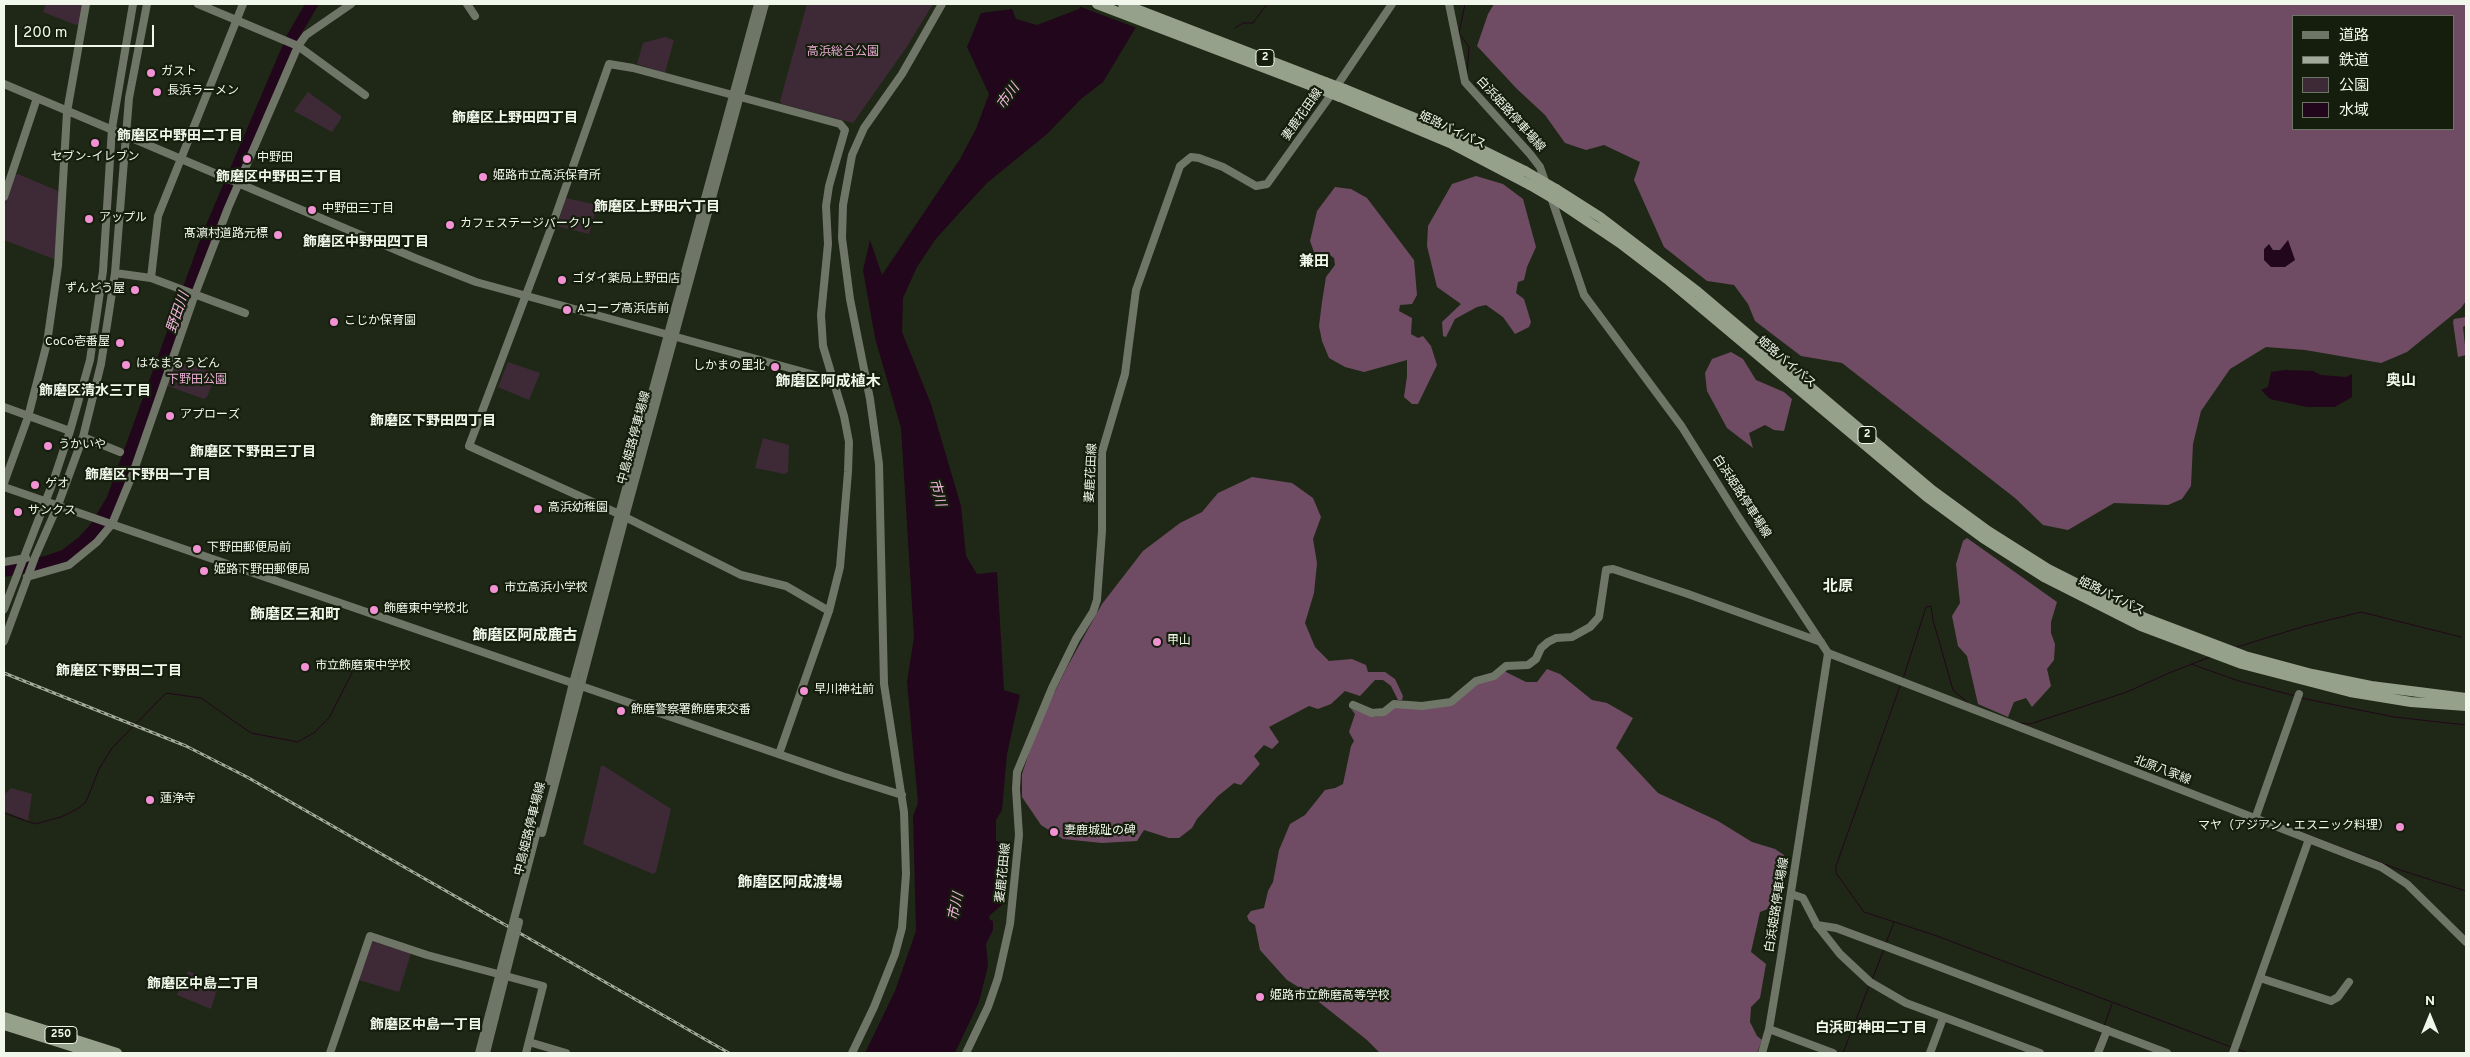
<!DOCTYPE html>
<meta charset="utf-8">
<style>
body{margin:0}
#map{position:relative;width:2470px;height:1057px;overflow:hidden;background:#1f2816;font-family:Overpass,"Noto Sans JP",sans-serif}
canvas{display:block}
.frame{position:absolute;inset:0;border:5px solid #f1f7eb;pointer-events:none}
.legend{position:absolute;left:2292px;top:15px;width:162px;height:115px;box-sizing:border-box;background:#151e0d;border:1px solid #6d7566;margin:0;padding:6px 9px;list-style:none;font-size:15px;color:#f1f7eb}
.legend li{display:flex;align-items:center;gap:10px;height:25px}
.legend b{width:25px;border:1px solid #6d7566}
.north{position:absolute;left:2405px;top:992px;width:50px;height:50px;-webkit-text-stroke:4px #151e0d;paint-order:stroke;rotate:0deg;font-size:14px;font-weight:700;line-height:20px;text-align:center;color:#f1f7eb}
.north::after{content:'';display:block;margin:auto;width:18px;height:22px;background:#f1f7eb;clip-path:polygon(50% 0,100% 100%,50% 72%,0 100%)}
.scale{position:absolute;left:15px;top:25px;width:139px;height:22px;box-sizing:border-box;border:2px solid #f1f7eb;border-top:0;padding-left:6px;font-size:15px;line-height:18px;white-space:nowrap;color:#f1f7eb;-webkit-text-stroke:4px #151e0d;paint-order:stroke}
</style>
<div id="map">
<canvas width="2470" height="1057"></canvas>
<div class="frame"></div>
<ul class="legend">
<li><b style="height:6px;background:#6f7668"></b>道路</li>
<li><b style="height:6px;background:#a3aa9c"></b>鉄道</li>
<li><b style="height:14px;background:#3e2a37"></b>公園</li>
<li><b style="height:14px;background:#22061b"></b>水域</li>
</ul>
<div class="north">N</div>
<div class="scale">200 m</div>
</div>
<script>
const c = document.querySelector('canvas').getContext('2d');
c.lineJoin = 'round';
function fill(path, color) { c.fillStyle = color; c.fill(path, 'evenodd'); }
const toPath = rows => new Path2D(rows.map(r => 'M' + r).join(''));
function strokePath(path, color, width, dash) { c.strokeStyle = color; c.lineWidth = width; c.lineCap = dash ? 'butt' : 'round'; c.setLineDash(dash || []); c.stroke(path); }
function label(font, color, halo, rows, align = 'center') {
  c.font = font + ' Overpass,"Noto Sans JP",sans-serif'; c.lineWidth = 4.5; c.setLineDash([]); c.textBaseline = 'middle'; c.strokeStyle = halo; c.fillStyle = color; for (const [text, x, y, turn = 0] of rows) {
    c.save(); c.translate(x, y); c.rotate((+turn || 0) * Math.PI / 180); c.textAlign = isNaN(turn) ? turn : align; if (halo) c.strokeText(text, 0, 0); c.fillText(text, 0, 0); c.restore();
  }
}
fill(toPath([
 [46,4,83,4,79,24,76,25,43,12],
 [807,4,933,4,906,48,853,123,782,104,780,101],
 [665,37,674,40,665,73,637,64,643,43],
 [308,92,341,116,341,119,332,132,294,111],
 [18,174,58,191,60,194,54,259,4,240,4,208,15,175],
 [566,198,597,205,589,234,557,226],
 [176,359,214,373,216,375,207,397,204,399,168,386,167,383],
 [508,362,540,373,529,400,498,387],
 [763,438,789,445,788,472,785,474,755,468],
 [601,766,604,766,671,809,656,872,653,874,583,844],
 [11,788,32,794,28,821,4,811,4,795],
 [374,942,411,953,399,992,359,980,372,943],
 [188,971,219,983,211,1009,177,995]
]), '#3e2a37');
fill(toPath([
 [1494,4,2466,4,2466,301,2461,308,2407,352,2381,363,2305,350,2266,347,2230,369,2201,411,2193,444,2191,486,2182,499,2168,505,2114,503,2068,530,2043,525,2015,498,1842,363,1801,356,1755,321,1748,304,1734,285,1707,281,1664,247,1634,180,1640,162,1604,145,1586,150,1565,143,1545,115,1517,89,1477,46,1488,14],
 [2294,16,2454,16,2454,129,2294,129],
 [1476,176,1503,184,1523,199,1536,247,1527,267,1524,280,1518,282,1516,293,1524,299,1531,322,1529,327,1515,334,1503,317,1486,305,1477,307,1455,319,1446,337,1443,336,1442,322,1461,304,1437,287,1427,246,1428,226,1452,184],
 [1335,187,1351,189,1367,198,1414,260,1417,295,1412,304,1400,305,1399,311,1412,318,1411,334,1418,338,1423,336,1431,346,1437,365,1418,404,1412,404,1404,397,1407,376,1407,360,1364,372,1345,367,1329,358,1322,341,1319,326,1322,302,1326,277,1335,265,1334,258,1330,255,1318,263,1310,241,1317,211],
 [2466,317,2466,325,2463,327,2466,355,2458,357,2453,322,2454,319],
 [1731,352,1743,359,1756,380,1784,392,1792,399,1784,431,1774,430,1765,425,1749,433,1753,448,1727,428,1707,391,1705,373,1712,359],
 [1252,477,1292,483,1313,498,1321,517,1313,539,1317,563,1314,593,1305,623,1315,647,1329,661,1352,659,1366,665,1368,672,1385,672,1395,679,1403,696,1402,700,1398,700,1391,686,1383,680,1375,680,1360,696,1345,691,1331,704,1318,709,1309,706,1269,727,1279,742,1272,749,1264,745,1254,756,1260,764,1241,785,1234,783,1218,796,1197,819,1192,828,1179,838,1169,838,1144,830,1137,841,1102,843,1063,839,1041,825,1022,797,1022,774,1038,726,1066,669,1102,604,1143,551,1180,523,1202,512,1218,493],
 [1967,538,2057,602,2051,622,2051,633,2055,644,2054,660,2047,669,2051,686,2032,707,2026,698,2014,702,2008,717,1978,704,1967,656,1958,646,1952,616,1960,603,1956,564,1963,541],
 [1547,669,1560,674,1592,700,1607,703,1633,718,1616,748,1658,793,1718,821,1752,842,1775,849,1784,855,1785,863,1770,895,1770,908,1760,912,1751,952,1766,964,1760,998,1751,1007,1750,1022,1757,1036,1762,1040,1757,1053,1380,1053,1367,1040,1305,991,1287,980,1260,950,1255,925,1249,921,1247,916,1251,911,1264,908,1268,891,1273,882,1279,850,1290,824,1305,815,1325,790,1335,788,1343,784,1351,746,1354,741,1349,732,1355,714,1351,709,1375,717,1385,715,1394,708,1404,706,1428,709,1438,707,1477,683,1504,671,1526,682,1537,682]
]), '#6f4c64');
fill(toPath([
 [305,4,319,4,297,41,238,177,123,494,112,516,94,541,82,552,66,562,49,569,4,577,4,564,45,556,62,550,79,537,90,525,107,497,203,232,287,35],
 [1081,4,1150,4,1103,82,1081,99,1047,134,987,183,961,211,935,240,917,267,903,298,902,332,931,404,961,506,966,556,977,574,997,572,1004,690,1020,695,1007,754,1002,810,996,820,996,841,1003,842,1006,881,1004,903,989,916,990,920,993,921,993,930,986,944,988,966,979,1002,955,1053,865,1053,895,991,916,931,913,816,918,803,907,682,914,637,901,428,875,338,863,270,870,240,882,275,960,159,976,129,989,94,967,47,981,13,1012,9,1016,19,1037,25,1079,9],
 [2288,240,2295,260,2285,267,2271,267,2264,260,2264,249,2269,244,2273,250,2280,250],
 [2285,370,2313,371,2321,375,2346,377,2352,374,2352,397,2335,407,2307,407,2270,399,2261,390,2268,387,2271,372]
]), '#22061b');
fill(toPath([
 [1079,4,1146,4,1151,6,1137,28,1078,6]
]), '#1f2816');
strokePath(toPath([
 [1465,4,1459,33,1469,47,1467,75],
 [1235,28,1243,23,1253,23,1267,4],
 [2237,647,2305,626,2361,612,2461,637],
 [2191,664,2239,681,2295,696],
 [1903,679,1926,607,1931,606,1933,620,1953,690,1968,703],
 [1900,686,1836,866,1836,873,1864,912,1937,936,2231,1047],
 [2301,698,2394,717,2466,725],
 [2019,723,2030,724,2127,692,2169,673,2210,657],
 [2047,734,2078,746],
 [4,813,35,824,61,817,79,808,86,802,99,769,112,748,166,693,201,698,251,733,298,742,315,732,329,718,355,667,376,661,391,666],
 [2285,826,2400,870,2466,891],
 [1886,943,1894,922],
 [1872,980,1884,949],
 [2104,1026,2112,1004],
 [2098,1042,2102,1032],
 [2237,1049,2248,1053],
 [1169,1053,1169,1052],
 [1843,1053,1869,986]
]), '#22061b', 1);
strokePath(toPath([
 [198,4,298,46,365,95],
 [467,4,475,16],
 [1449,4,1465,82,1530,154,1540,167,1546,184],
 [4,84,415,258,476,282,833,380],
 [4,197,37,98],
 [1551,197,1584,295,1682,427,1739,518,1828,653,1780,963,1769,1029,1762,1053],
 [115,273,151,278,245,313],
 [151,278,158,216,243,4],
 [4,407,70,431],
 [83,437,120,452],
 [4,483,28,417,47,343,58,266,67,112,86,4],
 [4,487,842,776,902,795],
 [4,562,26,558],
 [27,577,69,565,97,542,112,524,133,473,195,294,228,208,298,46,306,35,351,4],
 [4,609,53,482,70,431,90,360,103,271,112,128,133,4],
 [4,641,35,557,58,505,83,437,101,364,115,273,129,98,147,4],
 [1828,653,2381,867,2407,884,2466,942],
 [1353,705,1372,713,1384,712,1394,704,1422,706,1451,702,1476,681,1494,676,1506,666,1528,665,1536,659,1541,648,1548,642,1556,638,1572,637,1590,627,1599,617,1606,570,1613,569,1688,594,1821,642],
 [779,754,829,611,840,567,848,472,849,442,844,416,823,346,821,315,828,244,826,206,829,186,845,130,840,124,633,68,609,64,552,226,469,446,619,514,741,575,786,586,829,611],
 [549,781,573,683,758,4],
 [2255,819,2299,694],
 [542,833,625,517,765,4],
 [1791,894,1803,898,1817,925,1840,954,1870,982,1906,1003,2040,1053],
 [1817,925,1836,928,1887,947,2167,1053],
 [2260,978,2331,1001,2338,997,2349,982],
 [1769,1029,1833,1053],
 [529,1042,566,1053],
 [330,1053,370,936,427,955,543,986,526,1053],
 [479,1053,489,1015],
 [486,1053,495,1017],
 [852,1053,874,1007,895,954,902,928,906,874,904,812,884,684,879,464,870,399,850,299,842,238,843,205,852,155,864,128,902,74,942,4],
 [966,1053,988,1007,998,978,1010,924,1019,835,1016,789,1017,772,1052,688,1076,639,1093,612,1097,600,1102,531,1102,452,1125,374,1136,290,1180,166,1191,157,1199,158,1223,167,1256,186,1267,184,1328,99,1392,4],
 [1930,1053,1943,1018],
 [2098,1053,2107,1030],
 [2233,1053,2309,839]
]), '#6f7668', 8);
strokePath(toPath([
 [1097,4,1320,89],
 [1123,4,1325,82],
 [1344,89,1427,123,1525,171],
 [1340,97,1452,144,1530,185],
 [1556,189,1600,217,1698,292,1932,490,1988,531,2048,569,2145,618,2245,656,2312,674,2371,686,2466,698],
 [1559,202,1620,243,1667,279,1927,497,1983,538,2044,577,2141,626,2242,664,2350,692,2411,702,2466,706],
 [4,1017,117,1053],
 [4,1025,93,1053]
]), '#96a18c', 10);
const rail = toPath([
 [4,673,186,746,247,777,729,1053]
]);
strokePath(rail, '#a3aa9c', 3);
strokePath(rail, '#151e0d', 1, [4]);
strokePath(toPath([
 [489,1015,537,831],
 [495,1017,519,922]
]), '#6f7668', 8);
strokePath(toPath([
 [1325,82,1344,89],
 [1320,89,1340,97],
 [1525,171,1556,189],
 [1530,185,1559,202]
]), '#96a18c', 10);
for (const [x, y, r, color] of [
 [151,73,5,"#f391d5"],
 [157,92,5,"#f391d5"],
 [95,143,5,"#f391d5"],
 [247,159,5,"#f391d5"],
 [483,177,5,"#f391d5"],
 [312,210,5,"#f391d5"],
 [89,219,5,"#f391d5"],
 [450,225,5,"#f391d5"],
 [278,235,5,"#f391d5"],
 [562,280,5,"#f391d5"],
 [135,290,5,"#f391d5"],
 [567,310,5,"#f391d5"],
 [334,322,5,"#f391d5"],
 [120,343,5,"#f391d5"],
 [126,365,5,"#f391d5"],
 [775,367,5,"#f391d5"],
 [170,416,5,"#f391d5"],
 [48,446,5,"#f391d5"],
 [35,485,5,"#f391d5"],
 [538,509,5,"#f391d5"],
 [18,512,5,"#f391d5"],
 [197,549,5,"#f391d5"],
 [204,571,5,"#f391d5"],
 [494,589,5,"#f391d5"],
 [374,610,5,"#f391d5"],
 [1157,642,5,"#f391d5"],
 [305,667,5,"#f391d5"],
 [804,691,5,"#f391d5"],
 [621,711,5,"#f391d5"],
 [150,800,5,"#f391d5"],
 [2400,827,5,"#f391d5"],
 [1054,832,5,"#f391d5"],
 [1260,997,5,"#f391d5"]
]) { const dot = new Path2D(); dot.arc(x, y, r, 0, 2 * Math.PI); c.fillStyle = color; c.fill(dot); strokePath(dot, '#151e0d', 2); }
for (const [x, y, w] of [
 [1265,58,18],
 [1867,435,18],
 [61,1035,32]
]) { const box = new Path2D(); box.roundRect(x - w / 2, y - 8.5, w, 17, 4); c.fillStyle = '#151e0d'; c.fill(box); strokePath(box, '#f1f7eb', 1); }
label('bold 11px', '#f1f7eb', null, [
 ["2",1265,58],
 ["2",1867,435],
 ["250",61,1035]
]);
label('12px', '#e9abd4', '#151e0d', [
 ["高浜総合公園",843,53],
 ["下野田公園",197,381]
]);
label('12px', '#f1f7eb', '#151e0d', [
 ["ガスト",161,73],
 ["長浜ラーメン",167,92],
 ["セブン-イレブン",95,158,"center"],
 ["中野田",257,159],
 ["姫路市立高浜保育所",493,177],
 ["中野田三丁目",322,210],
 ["アップル",99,219],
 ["カフェステージバークリー",460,225],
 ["髙濵村道路元標",268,235,"right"],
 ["ゴダイ薬局上野田店",572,280],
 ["ずんどう屋",125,290,"right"],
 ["Aコープ高浜店前",577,310],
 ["こじか保育園",344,322],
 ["CoCo壱番屋",110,343,"right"],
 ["はなまるうどん",136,365],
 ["しかまの里北",765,367,"right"],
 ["アプローズ",180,416],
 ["うかいや",58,446],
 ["ゲオ",45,485],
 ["高浜幼稚園",548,509],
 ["サンクス",28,512],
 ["下野田郵便局前",207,549],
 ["姫路下野田郵便局",214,571],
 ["市立高浜小学校",504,589],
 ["飾磨東中学校北",384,610],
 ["甲山",1167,642],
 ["市立飾磨東中学校",315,667],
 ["早川神社前",814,691],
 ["飾磨警察署飾磨東交番",631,711],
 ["蓮浄寺",160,800],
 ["マヤ（アジアン・エスニック料理）",2390,827,"right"],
 ["妻鹿城趾の碑",1064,832],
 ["姫路市立飾磨高等学校",1270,997]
], 'left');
label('12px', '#f1f7eb', '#151e0d', [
 ["妻鹿花田線",1303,115,-55],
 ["白浜姫路停車場線",1510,115,48],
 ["姫路バイパス",1452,131,25],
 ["姫路バイパス",1786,363,40],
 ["中島姫路停車場線",635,438,-75],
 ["妻鹿花田線",1092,473,-87],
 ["白浜姫路停車場線",1741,497,57],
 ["姫路バイパス",2111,597,26],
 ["北原八家線",2162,771,21],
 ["中島姫路停車場線",531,829,-76],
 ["妻鹿花田線",1004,873,-84],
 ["白浜姫路停車場線",1778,905,-81]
]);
label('italic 14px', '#f1b3dc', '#151e0d', [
 ["市川",1009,97,-54],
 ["野田川",179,313,-71],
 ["市川",936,493,74],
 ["市川",957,907,-78]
]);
label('bold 14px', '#f1f7eb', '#151e0d', [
 ["飾磨区上野田四丁目",515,119],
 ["飾磨区中野田二丁目",180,137],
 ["飾磨区中野田三丁目",279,178],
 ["飾磨区上野田六丁目",657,208],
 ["飾磨区中野田四丁目",366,243],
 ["飾磨区清水三丁目",95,392],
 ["飾磨区下野田四丁目",433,422],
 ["飾磨区下野田三丁目",253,453],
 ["飾磨区下野田一丁目",148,476],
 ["飾磨区下野田二丁目",119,672],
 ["飾磨区中島二丁目",203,985],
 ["飾磨区中島一丁目",426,1026],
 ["白浜町神田二丁目",1871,1029]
]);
label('bold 15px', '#f1f7eb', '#151e0d', [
 ["兼田",1314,263],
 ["奥山",2401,382],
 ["飾磨区阿成植木",828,383],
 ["北原",1838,588],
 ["飾磨区三和町",295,616],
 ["飾磨区阿成鹿古",525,637],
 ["飾磨区阿成渡場",790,884]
]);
</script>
